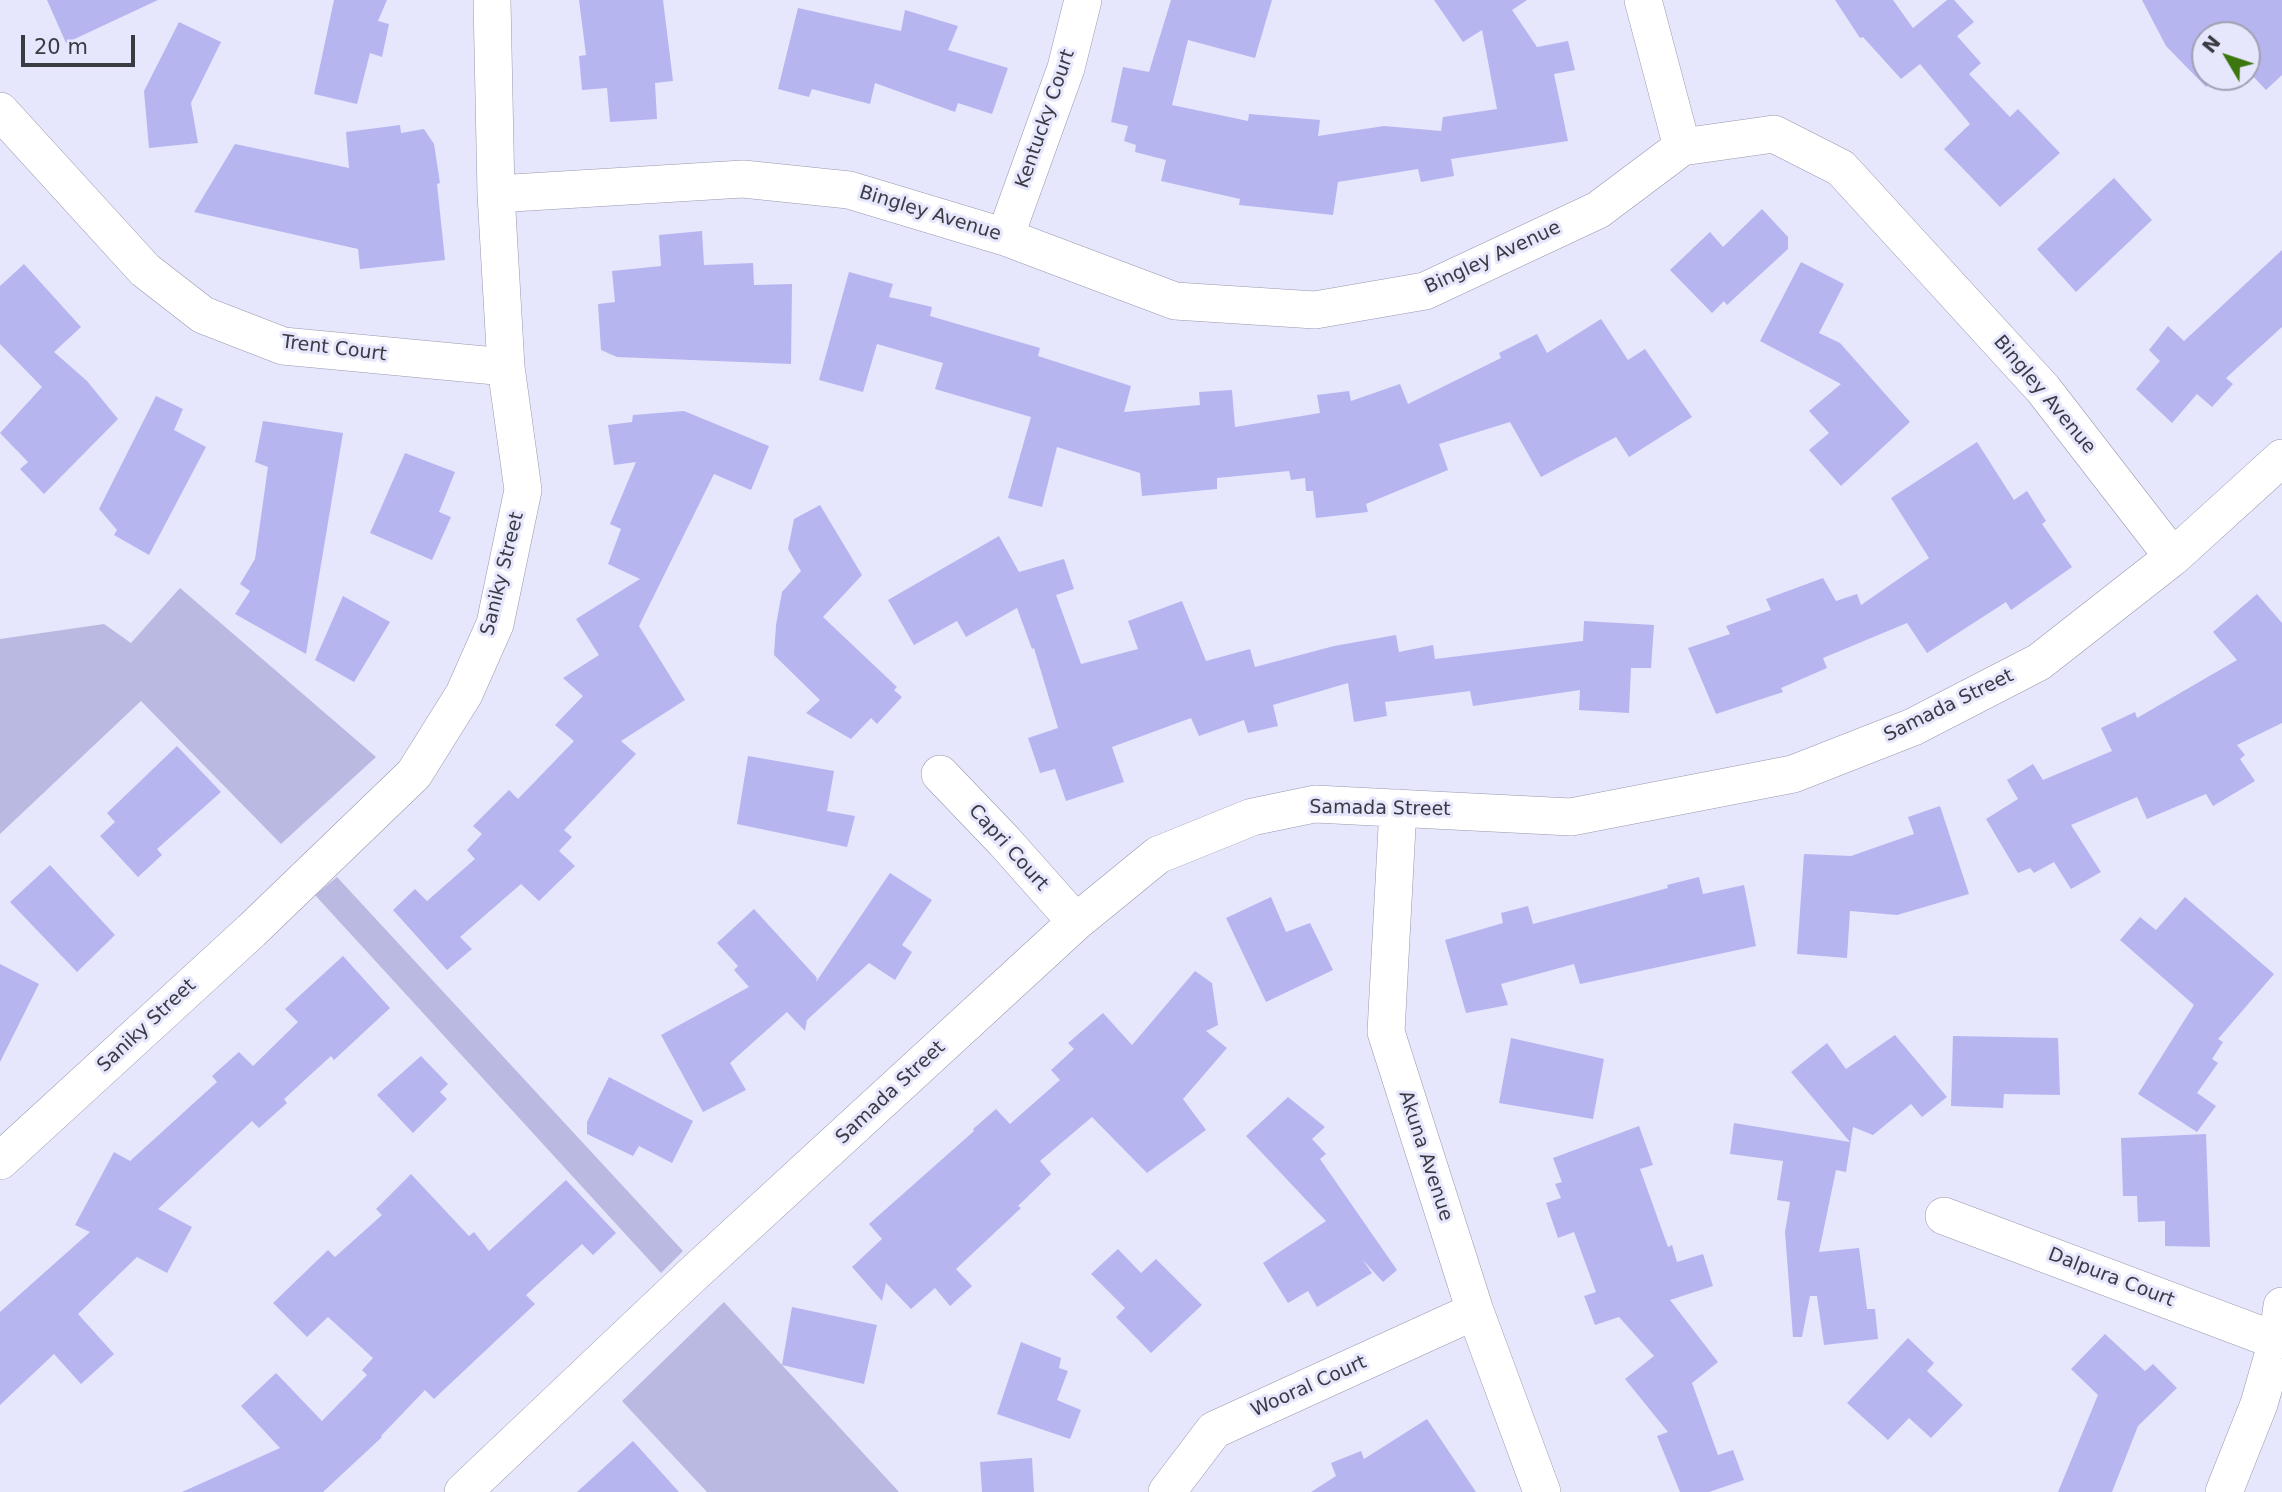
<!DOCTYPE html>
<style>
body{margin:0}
#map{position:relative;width:2282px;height:1492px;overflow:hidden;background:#e6e6fd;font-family:"DejaVu Sans",sans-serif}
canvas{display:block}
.north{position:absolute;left:2191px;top:21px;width:70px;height:70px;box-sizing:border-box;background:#e6e6fd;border:2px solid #a1a1b3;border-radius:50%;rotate:309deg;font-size:19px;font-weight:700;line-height:28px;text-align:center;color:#3a3a43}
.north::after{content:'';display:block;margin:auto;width:24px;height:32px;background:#3b770e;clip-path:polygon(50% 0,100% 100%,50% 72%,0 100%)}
.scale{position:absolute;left:21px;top:35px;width:114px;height:32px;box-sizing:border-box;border:4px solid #3a3a43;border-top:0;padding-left:9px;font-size:21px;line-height:24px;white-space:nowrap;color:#3a3a43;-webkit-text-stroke:5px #e6e6fd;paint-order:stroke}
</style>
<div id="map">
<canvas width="2282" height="1492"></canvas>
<div class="north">N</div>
<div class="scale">20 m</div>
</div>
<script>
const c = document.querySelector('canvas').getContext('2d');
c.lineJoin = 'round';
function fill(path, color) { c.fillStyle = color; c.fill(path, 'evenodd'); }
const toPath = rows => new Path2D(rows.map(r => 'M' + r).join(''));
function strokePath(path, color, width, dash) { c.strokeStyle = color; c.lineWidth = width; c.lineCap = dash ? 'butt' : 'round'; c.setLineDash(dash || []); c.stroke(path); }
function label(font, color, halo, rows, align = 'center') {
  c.font = font + ' "DejaVu Sans",sans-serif'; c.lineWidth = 6; c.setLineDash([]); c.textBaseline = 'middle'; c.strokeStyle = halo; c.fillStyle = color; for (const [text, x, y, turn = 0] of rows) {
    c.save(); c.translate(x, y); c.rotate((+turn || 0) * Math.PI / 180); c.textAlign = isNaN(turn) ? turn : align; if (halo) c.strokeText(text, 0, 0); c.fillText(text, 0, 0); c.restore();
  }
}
fill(toPath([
 [180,588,376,757,281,844,141,701,0,834,0,639,104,624,131,643],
 [337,877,683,1251,661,1273,315,895],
 [724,1302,899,1492,707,1492,622,1401]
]), '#bab9e1');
fill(toPath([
 [47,0,158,0,66,43],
 [334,0,387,0,378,21,389,24,382,57,370,53,357,104,314,94],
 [579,0,663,0,673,81,655,83,657,119,610,122,607,88,582,90,579,56,586,55],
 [1171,0,1272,0,1255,58,1188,40,1172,105,1248,121,1249,114,1320,120,1318,136,1384,126,1441,131,1443,117,1497,109,1482,30,1463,42,1434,0,1527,0,1512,10,1537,47,1568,41,1575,70,1554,74,1568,141,1451,159,1454,176,1421,182,1418,169,1338,182,1333,215,1239,205,1240,199,1161,181,1166,160,1135,152,1136,145,1124,141,1128,126,1111,122,1123,67,1149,72],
 [1835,0,1893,0,1913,28,1947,0,1954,0,1974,22,1957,36,1981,63,1969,74,2010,117,2018,109,2060,153,2000,207,1944,149,1970,124,1920,64,1901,79,1863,37,1860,38],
 [2142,0,2282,0,2282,75,2266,90,2247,70,2247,35,2205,35,2205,77,2218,77,2206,87,2166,46],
 [798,8,901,31,905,10,958,26,948,50,1008,68,992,114,958,103,955,112,875,83,870,104,812,89,809,97,778,89],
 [179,22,221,42,191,103,198,143,149,148,144,91],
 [400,125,401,133,424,129,434,144,440,183,437,184,445,260,360,269,358,249,194,212,235,144,349,168,346,132],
 [2114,178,2152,220,2076,292,2037,249],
 [1762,209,1788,237,1788,249,1727,305,1724,301,1712,313,1670,270,1710,232,1723,247],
 [702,231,704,265,753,263,754,285,792,284,791,364,617,357,601,350,598,304,615,302,612,271,661,266,659,235],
 [2282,250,2282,327,2226,378,2233,384,2212,407,2197,394,2172,423,2136,389,2160,361,2149,350,2168,326,2184,341],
 [1801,262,1844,284,1819,333,1840,343,1910,422,1841,486,1809,450,1829,433,1809,411,1841,384,1760,341],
 [24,264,81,327,54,352,87,381,118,419,44,494,20,469,28,462,0,433,42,387,0,344,0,286],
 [849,272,893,284,889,297,932,307,930,316,1040,348,1038,356,1131,386,1124,412,1200,405,1199,392,1232,390,1235,427,1320,413,1317,395,1349,391,1351,401,1400,384,1408,404,1501,358,1499,353,1537,334,1547,353,1601,319,1628,360,1645,349,1692,417,1629,457,1616,437,1541,477,1510,422,1439,444,1448,470,1366,504,1368,512,1316,518,1313,491,1306,491,1305,478,1291,480,1289,471,1217,478,1217,489,1142,496,1140,473,1057,447,1042,507,1008,498,1031,417,935,389,943,363,877,344,863,392,819,380],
 [156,396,183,409,174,430,206,447,149,555,114,535,117,530,99,509],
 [684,411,769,446,751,490,714,474,639,626,685,700,621,741,636,754,564,830,572,837,559,851,575,866,539,901,521,884,460,937,472,949,447,970,393,910,415,889,427,901,475,859,467,850,482,834,473,826,509,790,518,799,574,741,555,725,583,696,563,678,599,655,576,619,640,579,608,564,621,529,610,524,636,462,614,465,608,425,632,422,633,415],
 [263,421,343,433,306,654,235,614,250,591,240,584,255,559,268,467,255,462],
 [1977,442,2014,500,2027,491,2046,521,2042,524,2072,567,2011,610,2006,602,1927,653,1907,623,1823,658,1827,668,1781,688,1783,692,1716,714,1688,648,1730,634,1726,626,1771,610,1766,599,1823,578,1836,601,1857,594,1861,605,1929,558,1891,498],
 [405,453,455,472,439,512,451,517,432,560,370,533],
 [820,505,862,575,823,617,897,687,894,690,902,697,877,724,871,718,851,739,806,713,820,700,774,655,776,625,782,592,801,571,788,549,794,519],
 [999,536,1019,572,1064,559,1074,589,1056,595,1081,664,1138,649,1128,621,1182,601,1206,661,1250,649,1255,667,1334,646,1396,635,1399,652,1433,645,1435,659,1583,641,1584,621,1654,625,1651,668,1631,668,1629,713,1579,710,1580,690,1473,706,1470,691,1385,702,1387,716,1354,722,1348,683,1273,705,1278,726,1248,733,1244,720,1199,736,1191,718,1112,747,1124,782,1066,801,1055,769,1040,773,1028,738,1058,728,1034,648,1032,649,1017,608,966,637,957,621,914,645,888,600],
 [2257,594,2282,623,2282,723,2237,745,2245,755,2240,759,2255,781,2213,806,2206,794,2147,819,2137,797,2071,825,2101,872,2071,889,2054,862,2034,873,2030,868,2018,873,1986,819,2018,799,2007,780,2033,764,2043,780,2112,751,2101,728,2135,712,2137,718,2237,660,2213,632],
 [343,596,390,622,354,682,315,660],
 [177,746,221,792,157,849,162,855,138,877,100,836,115,822,107,813],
 [748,756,834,771,827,811,855,816,847,847,737,824],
 [1940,806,1969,894,1897,915,1850,911,1847,958,1797,954,1804,854,1851,856,1914,834,1908,817],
 [50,865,115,935,77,972,10,902],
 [890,873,932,900,902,945,912,952,895,980,869,963,807,1020,805,1031,787,1012,730,1063,746,1090,703,1112,661,1035,749,987,734,970,738,966,717,943,754,909,817,978,816,982],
 [1699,877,1703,894,1744,885,1756,946,1580,984,1574,964,1501,984,1508,1005,1466,1013,1445,940,1503,923,1501,913,1528,906,1533,924,1668,888,1667,885],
 [1271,897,1286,932,1310,923,1333,970,1266,1002,1226,918],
 [2185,897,2274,974,2218,1039,2223,1042,2212,1059,2218,1063,2197,1093,2216,1106,2197,1132,2138,1094,2194,1005,2120,940,2140,917,2156,930],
 [343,956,390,1008,334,1060,331,1056,284,1099,287,1103,259,1128,252,1121,158,1209,192,1227,167,1273,137,1257,78,1314,114,1354,81,1384,54,1354,0,1405,0,1312,90,1232,75,1225,114,1152,130,1161,217,1082,212,1076,239,1052,253,1066,298,1022,285,1009],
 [0,964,39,984,0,1062],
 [1195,971,1212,983,1218,1025,1206,1031,1227,1048,1183,1099,1206,1130,1147,1173,1092,1117,1040,1161,1051,1174,1018,1206,1021,1208,956,1269,972,1286,950,1306,935,1288,911,1309,886,1283,882,1301,852,1267,882,1239,869,1224,974,1131,973,1129,996,1109,1010,1124,1060,1080,1051,1070,1074,1049,1068,1043,1103,1013,1132,1045],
 [1895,1035,1947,1097,1922,1117,1911,1104,1873,1135,1853,1127,1846,1172,1836,1170,1819,1252,1859,1248,1867,1309,1875,1309,1878,1339,1824,1345,1817,1296,1810,1296,1802,1337,1793,1337,1785,1232,1790,1202,1777,1200,1783,1161,1730,1154,1734,1123,1850,1142,1791,1072,1827,1043,1846,1069],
 [1953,1036,2058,1038,2060,1095,2004,1094,2003,1108,1951,1106],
 [1511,1038,1604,1059,1593,1119,1499,1103],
 [421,1056,448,1084,440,1092,447,1099,413,1133,377,1095],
 [609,1077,693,1121,672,1163,639,1146,633,1156,587,1134,587,1122],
 [1288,1097,1325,1127,1312,1139,1326,1154,1320,1159,1397,1270,1383,1282,1362,1259,1372,1273,1317,1307,1308,1291,1288,1303,1263,1263,1326,1221,1246,1136],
 [1639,1126,1653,1165,1640,1169,1668,1247,1672,1245,1677,1262,1703,1254,1713,1286,1670,1300,1718,1362,1692,1383,1718,1455,1733,1450,1744,1480,1709,1492,1680,1492,1657,1436,1668,1432,1625,1379,1654,1356,1619,1317,1595,1325,1584,1296,1596,1292,1574,1232,1558,1238,1546,1203,1561,1198,1555,1184,1562,1182,1553,1158],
 [2206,1134,2210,1247,2165,1246,2165,1221,2138,1222,2137,1196,2123,1196,2121,1138],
 [411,1174,469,1236,474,1232,489,1251,566,1180,616,1233,593,1255,582,1244,526,1295,535,1304,434,1399,425,1390,381,1436,382,1437,323,1492,182,1492,280,1448,241,1406,276,1373,322,1421,367,1375,362,1370,373,1358,328,1317,307,1337,273,1303,328,1250,335,1257,382,1215,376,1209],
 [1118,1249,1141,1273,1156,1259,1202,1305,1151,1353,1116,1317,1125,1308,1091,1274],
 [792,1307,877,1325,864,1384,782,1365],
 [2105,1334,2145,1371,2153,1364,2177,1388,2138,1426,2112,1492,2058,1492,2098,1395,2071,1369],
 [1908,1338,1934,1363,1927,1371,1963,1405,1931,1438,1909,1418,1888,1440,1847,1403],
 [1021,1342,1061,1358,1059,1368,1068,1371,1057,1400,1081,1410,1070,1439,997,1414],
 [1427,1419,1476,1492,1311,1492,1336,1476,1331,1463,1361,1451,1364,1459],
 [633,1441,679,1492,577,1492],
 [1032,1458,1034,1492,982,1492,980,1462]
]), '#b7b5f0');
const minor = toPath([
 [1643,0,1682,147],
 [0,111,145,270,203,315,283,346,506,367],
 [496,194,743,179,849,190,1005,237,1175,301,1315,310,1425,291,1598,210,1682,147,1774,134,1841,168,2043,389,2173,557],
 [1005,237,1066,68,1083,0],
 [940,774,1005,842,1076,922],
 [1398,808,1386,1032,1475,1311,1542,1492],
 [0,1161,251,931,414,774,464,694,495,624,523,490,506,367,496,194,492,0],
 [1944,1216,2277,1341],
 [463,1492,691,1276,1076,922,1158,855,1252,817,1315,804,1571,817,1793,774,1913,727,2039,662,2173,557,2282,458],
 [1167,1492,1214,1430,1475,1311],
 [2224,1492,2259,1404,2277,1341,2282,1306]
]);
strokePath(minor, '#9898ad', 38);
strokePath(minor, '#fff', 37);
label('19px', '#3a3a43', '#e6e6fd', [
 ["Kentucky Court",1046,119,-71],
 ["Bingley Avenue",930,214,17],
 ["Bingley Avenue",1493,258,-25],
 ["Trent Court",334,349,7],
 ["Bingley Avenue",2044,395,50],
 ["Saniky Street",503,574,-76],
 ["Samada Street",1949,706,-26],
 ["Samada Street",1380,809,1],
 ["Capri Court",1008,848,48],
 ["Saniky Street",147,1026,-43],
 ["Samada Street",891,1093,-43],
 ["Akuna Avenue",1425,1156,72],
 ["Dalpura Court",2111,1278,21],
 ["Wooral Court",1309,1387,-24]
]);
</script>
